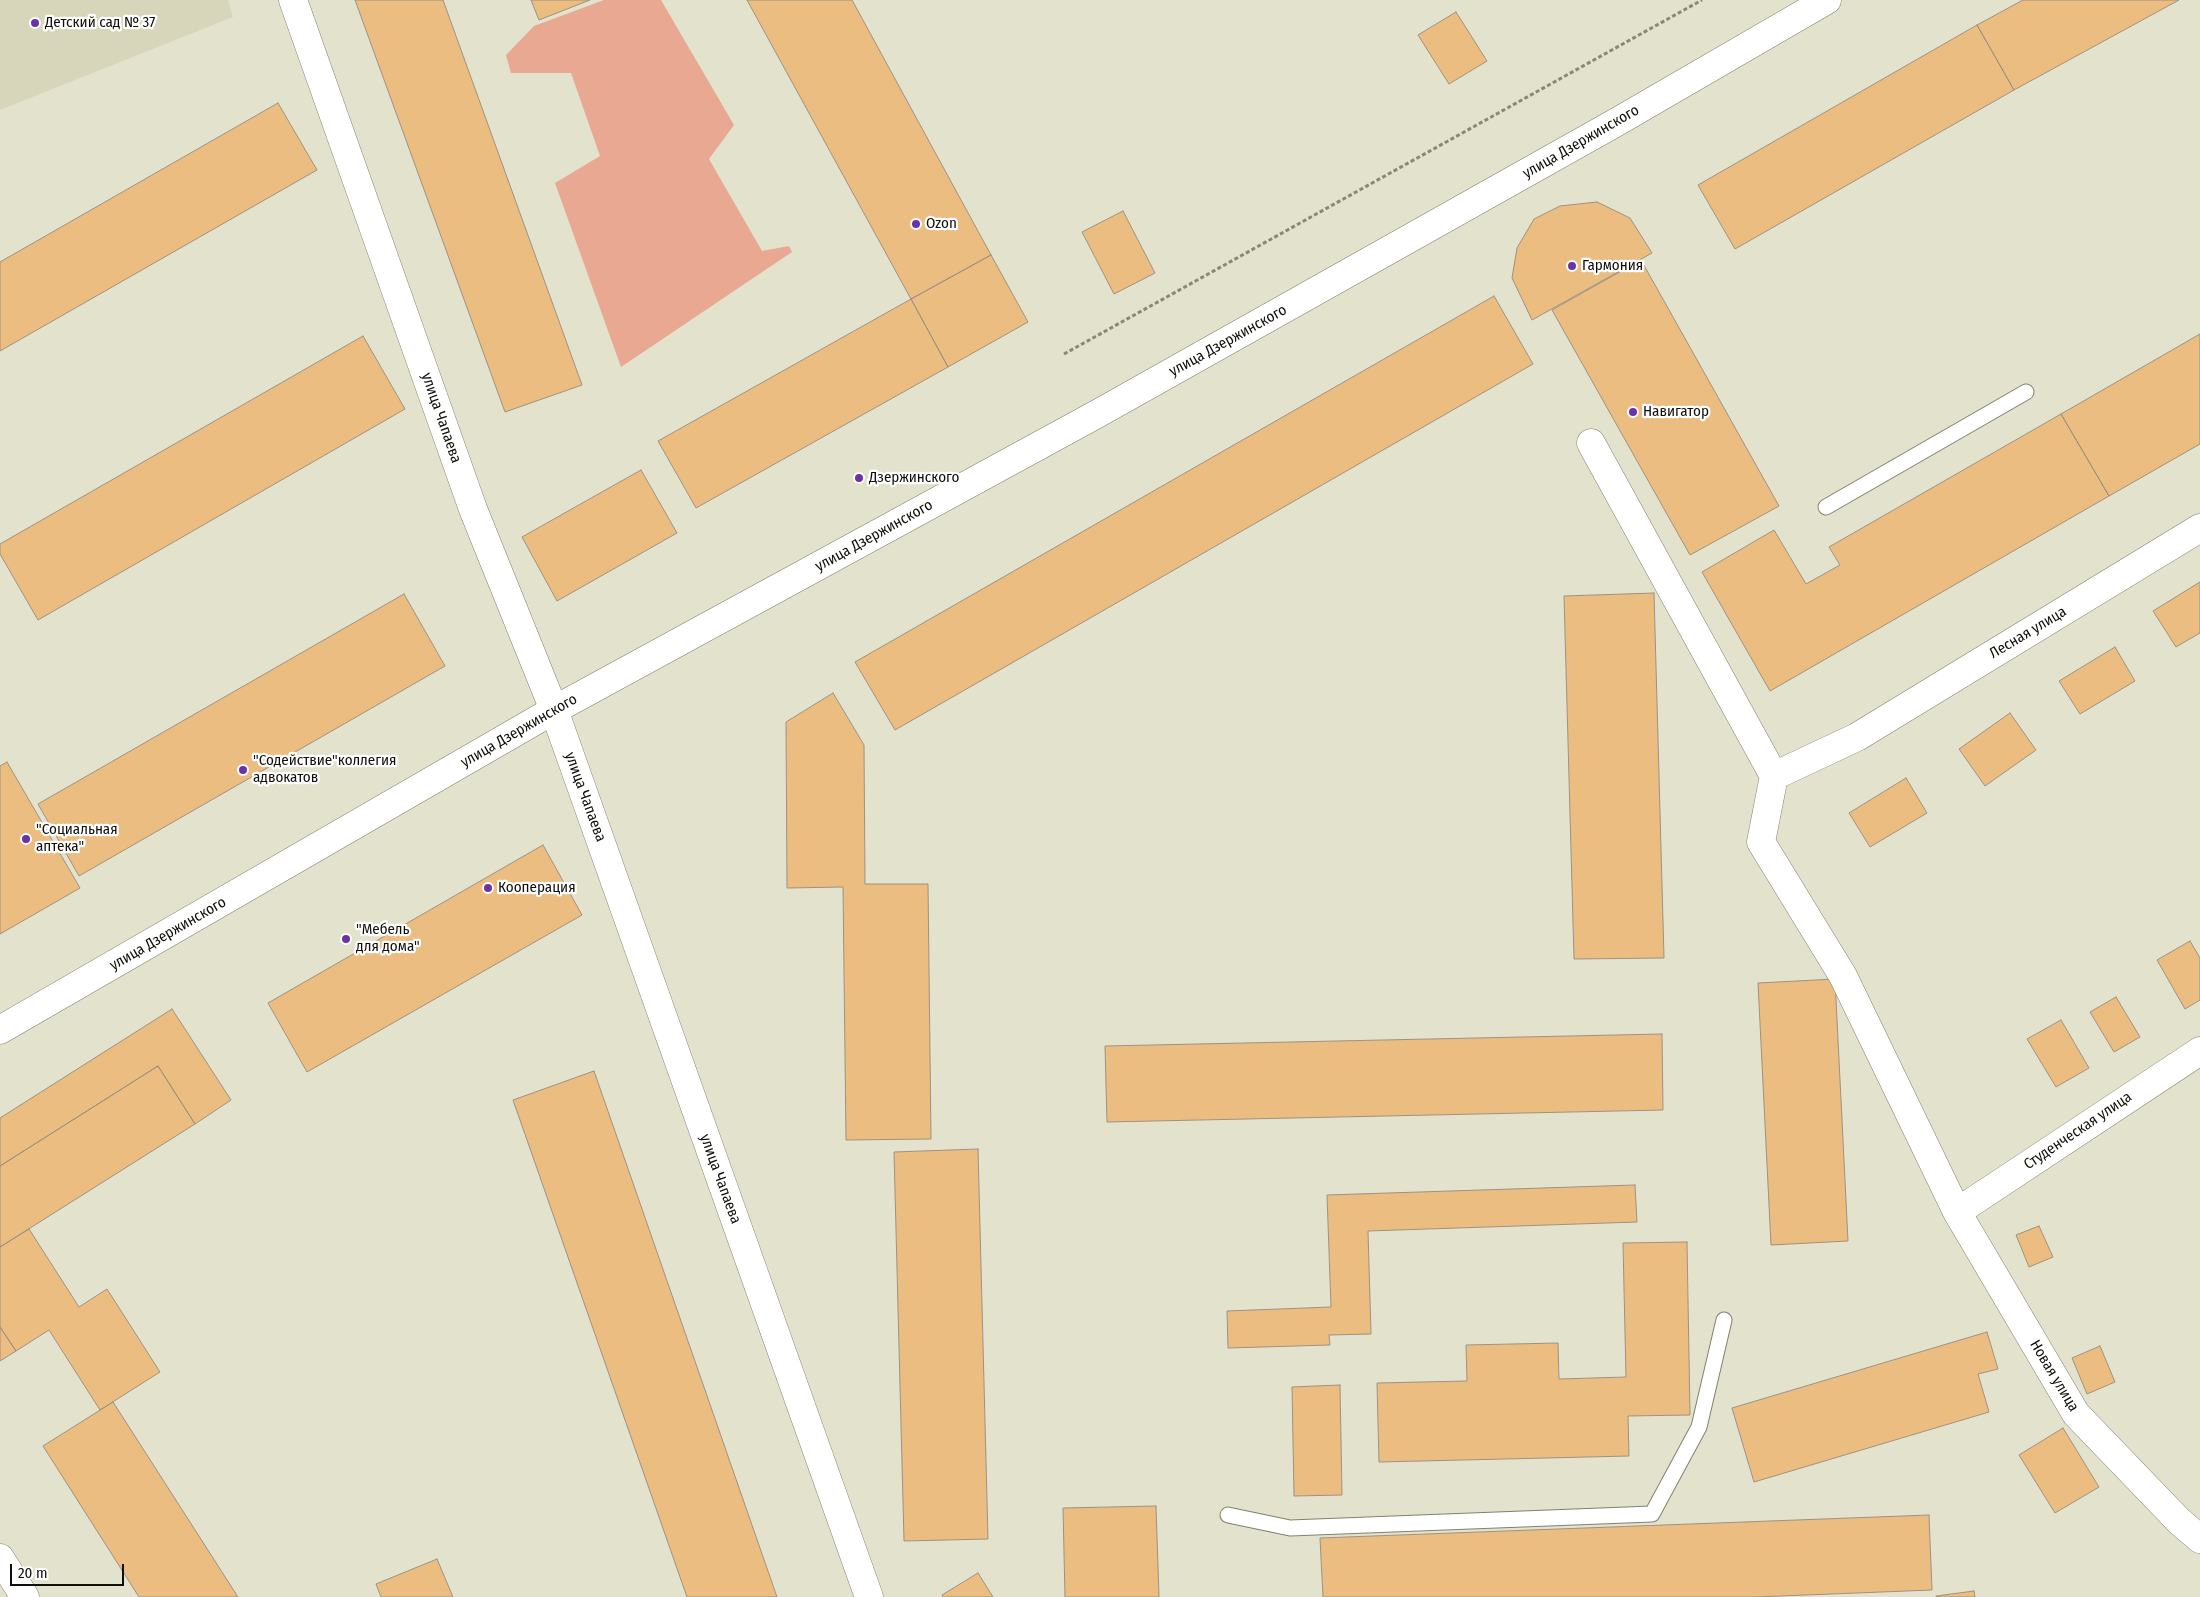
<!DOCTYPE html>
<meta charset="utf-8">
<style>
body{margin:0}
#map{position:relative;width:2200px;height:1597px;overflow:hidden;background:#e3e2cd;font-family:"Fira Sans Condensed",sans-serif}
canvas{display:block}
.scale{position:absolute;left:10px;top:1564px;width:114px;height:22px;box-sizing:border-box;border:2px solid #0f0e08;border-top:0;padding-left:6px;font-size:15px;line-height:18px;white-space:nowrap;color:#0f0e08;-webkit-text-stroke:4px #fff;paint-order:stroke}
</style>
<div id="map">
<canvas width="2200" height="1597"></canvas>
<div class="scale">20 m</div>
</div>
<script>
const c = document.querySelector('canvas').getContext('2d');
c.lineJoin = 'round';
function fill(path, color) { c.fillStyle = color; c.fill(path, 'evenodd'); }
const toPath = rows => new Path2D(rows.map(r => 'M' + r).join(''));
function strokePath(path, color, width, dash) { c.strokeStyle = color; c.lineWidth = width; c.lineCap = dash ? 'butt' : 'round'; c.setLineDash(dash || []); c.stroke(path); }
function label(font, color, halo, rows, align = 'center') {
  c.font = font + ' "Fira Sans Condensed",sans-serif'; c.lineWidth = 4.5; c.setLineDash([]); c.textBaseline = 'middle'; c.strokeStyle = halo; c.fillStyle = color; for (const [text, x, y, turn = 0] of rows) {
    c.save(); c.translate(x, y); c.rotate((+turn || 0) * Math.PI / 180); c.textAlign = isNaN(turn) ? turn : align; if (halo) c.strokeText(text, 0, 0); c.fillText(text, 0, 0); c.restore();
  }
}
fill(toPath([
 [0,0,228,0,233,17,0,110]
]), '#d8d6ba');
fill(toPath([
 [604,0,661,0,734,125,709,159,762,251,789,246,792,252,621,367,555,183,600,156,571,73,511,73,506,55,534,26]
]), '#e8a892');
const building = toPath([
 [355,0,443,0,582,385,505,412,355,0],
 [531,0,590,0,539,20,531,0],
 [747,0,852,0,991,255,911,299,747,0],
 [2023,0,2179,0,2014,90,1977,25,2023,0],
 [1456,12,1487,61,1449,84,1418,35,1456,12],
 [1977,25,2014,90,1735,249,1698,185,1977,25],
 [278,103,317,170,0,351,0,262,278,103],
 [1597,202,1630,218,1652,253,1532,320,1512,278,1517,248,1534,219,1560,206,1597,202],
 [1123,211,1155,273,1114,294,1082,232,1123,211],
 [991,255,1028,322,948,367,911,299,991,255],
 [1641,260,1779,506,1690,555,1552,310,1641,260],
 [1494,296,1533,364,895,730,855,662,1494,296],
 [911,299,948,367,696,508,658,441,911,299],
 [2200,334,2200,444,2109,496,2061,414,2200,334],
 [363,336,405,409,38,620,0,554,0,544,363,336],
 [2061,414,2109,496,1770,691,1702,572,1774,530,1806,584,1840,565,1829,547,2061,414],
 [641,470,677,533,557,601,522,537,641,470],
 [2200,582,2200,633,2176,647,2153,611,2200,582],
 [1654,593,1664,958,1574,959,1564,596,1654,593],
 [404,594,445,666,79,876,38,804,404,594],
 [2115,647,2135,681,2080,714,2059,681,2115,647],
 [833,693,864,745,865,884,928,884,931,1139,846,1140,843,887,787,888,786,722,833,693],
 [2010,713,2036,750,1985,786,1959,749,2010,713],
 [7,762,80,888,0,934,0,766,7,762],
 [1906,778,1927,813,1870,847,1849,813,1906,778],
 [543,845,582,915,307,1072,268,1003,543,845],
 [2190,941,2200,958,2200,1000,2185,1009,2157,960,2190,941],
 [1835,979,1848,1241,1771,1245,1758,983,1835,979],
 [2116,997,2140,1037,2114,1052,2090,1012,2116,997],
 [172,1009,231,1100,195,1124,158,1066,0,1166,0,1118,172,1009],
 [2061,1020,2089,1068,2056,1087,2027,1039,2061,1020],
 [1662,1034,1663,1110,1107,1122,1105,1046,1662,1034],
 [158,1066,195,1124,0,1247,0,1166,158,1066],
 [594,1071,777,1597,687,1597,513,1100,594,1071],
 [978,1149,988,1539,904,1541,894,1152,978,1149],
 [1635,1185,1637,1222,1368,1231,1371,1334,1329,1335,1330,1345,1228,1348,1227,1311,1331,1307,1327,1195,1635,1185],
 [2039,1226,2053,1257,2029,1267,2016,1235,2039,1226],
 [29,1229,79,1307,107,1289,160,1372,100,1410,49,1330,16,1351,0,1327,0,1247,29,1229],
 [1687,1242,1690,1415,1628,1416,1629,1456,1379,1462,1377,1383,1467,1381,1466,1345,1558,1343,1559,1379,1626,1377,1623,1243,1687,1242],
 [0,1327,16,1351,0,1361,0,1327],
 [1987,1332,1998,1369,1978,1374,1989,1412,1754,1482,1732,1408,1987,1332],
 [2100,1346,2115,1382,2087,1394,2072,1358,2100,1346],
 [1340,1385,1342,1495,1294,1496,1292,1387,1340,1385],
 [113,1402,238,1597,139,1597,43,1446,113,1402],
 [2063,1428,2099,1487,2055,1513,2019,1455,2063,1428],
 [1156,1506,1159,1597,1065,1597,1063,1508,1156,1506],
 [1929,1515,1932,1590,1755,1597,1323,1597,1320,1538,1929,1515],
 [437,1559,453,1597,381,1597,376,1584,437,1559],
 [978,1573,993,1597,943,1597,942,1595,978,1573],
 [1974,1591,1975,1597,1936,1597,1936,1596,1974,1591]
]);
fill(building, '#ebbd81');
strokePath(building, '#9e9182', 1);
const service = toPath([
 [1826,507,2026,392],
 [1228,1515,1290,1528,1652,1514,1699,1427,1724,1320]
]);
const minor = toPath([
 [293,0,473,509,554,710,869,1597],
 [1591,443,1774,776,1761,842,1843,976,1957,1212,2076,1414,2179,1521,2200,1539],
 [1774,776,1857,737,2200,528],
 [1957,1212,2200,1051]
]);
const secondary = toPath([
 [0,1030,554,710,1097,414,1615,123,1827,0]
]);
const primary = toPath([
 [0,1558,25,1597]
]);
strokePath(service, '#81816e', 17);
strokePath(minor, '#81816e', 29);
strokePath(secondary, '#81816e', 29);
strokePath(primary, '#81816e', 29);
strokePath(toPath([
 [1064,354,1702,0]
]), '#888778', 3, [4, 2.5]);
strokePath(service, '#fff', 15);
strokePath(minor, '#fff', 28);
strokePath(secondary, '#fff', 28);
strokePath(primary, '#fff', 28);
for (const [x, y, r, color] of [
 [35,23,5,"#6d31a6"],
 [916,224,5,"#6d31a6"],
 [1572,266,5,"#6d31a6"],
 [1633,412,5,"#6d31a6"],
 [859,478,5,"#6d31a6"],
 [243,770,5,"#6d31a6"],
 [26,839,5,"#6d31a6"],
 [488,888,5,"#6d31a6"],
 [346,939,5,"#6d31a6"]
]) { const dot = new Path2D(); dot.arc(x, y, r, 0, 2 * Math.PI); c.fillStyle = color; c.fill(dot); strokePath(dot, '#fff', 2); }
label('15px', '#0f0e08', '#fff', [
 ["Детский сад № 37",45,23],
 ["Ozon",926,224],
 ["Гармония",1582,266],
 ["Навигатор",1643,412],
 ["Дзержинского",869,478],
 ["\"Содействие\"коллегия",253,761],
 ["адвокатов",253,778],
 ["\"Социальная",36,830],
 ["аптека\"",36,847],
 ["Кооперация",498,888],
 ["\"Мебель",356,930],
 ["для дома\"",356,947]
], 'left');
label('15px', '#0f0e08', '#fff', [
 ["улица Дзержинского",1581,142,-30],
 ["улица Дзержинского",1228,341,-29],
 ["улица Чапаева",441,418,71],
 ["улица Дзержинского",874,536,-29],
 ["Лесная улица",2028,633,-31],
 ["улица Дзержинского",519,731,-30],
 ["улица Чапаева",585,797,70],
 ["улица Дзержинского",168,934,-30],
 ["Студенческая улица",2078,1131,-34],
 ["улица Чапаева",720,1179,70],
 ["Новая улица",2054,1376,59]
]);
</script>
